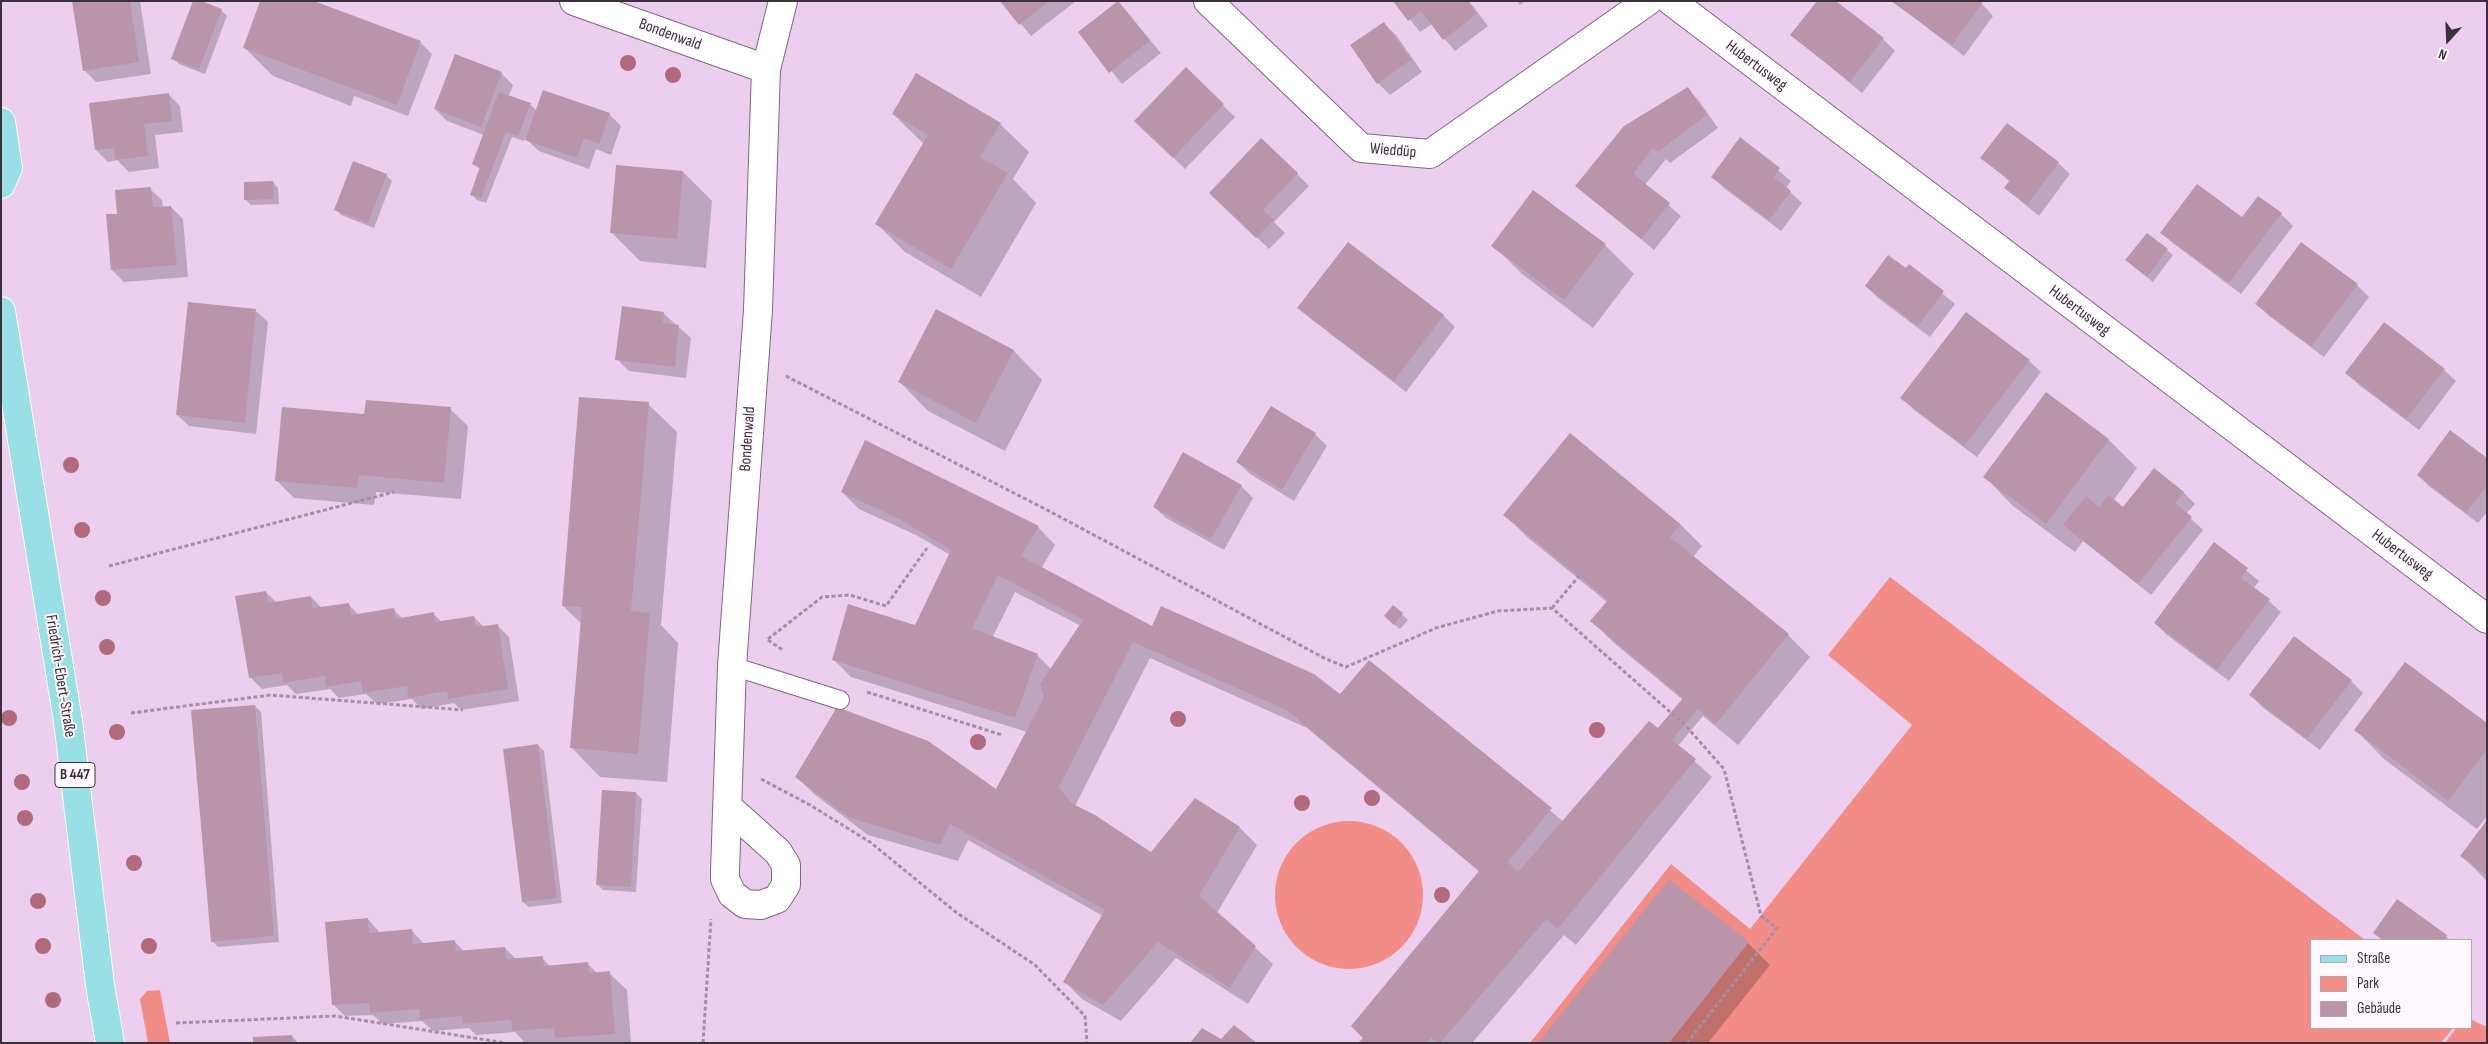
<!DOCTYPE html>
<meta charset="utf-8">
<style>
body{margin:0}
#map{position:relative;width:2488px;height:1044px;overflow:hidden;background:#eccfee;font-family:"Sofia Sans Condensed",sans-serif}
canvas{display:block}
.frame{position:absolute;inset:0;border:2px solid #3b303c;pointer-events:none}
.legend{position:absolute;left:2310px;top:939px;width:162px;height:90px;box-sizing:border-box;background:#fff9ff;border:1px solid #b1a9b1;margin:0;padding:6px 9px;list-style:none;font-size:15px;color:#3b303c}
.legend li{display:flex;align-items:center;gap:10px;height:25px}
.legend b{width:25px;border:1px solid #b1a9b1}
.north{position:absolute;left:2423px;top:15px;width:50px;height:50px;-webkit-text-stroke:4px #fff9ff;paint-order:stroke;rotate:200deg;font-size:14px;font-weight:700;line-height:20px;text-align:center;color:#3b303c}
.north::after{content:'';display:block;margin:auto;width:18px;height:22px;background:#3b303c;clip-path:polygon(50% 0,100% 100%,50% 72%,0 100%)}
</style>
<div id="map">
<canvas width="2488" height="1044"></canvas>
<div class="frame"></div>
<ul class="legend">
<li><b style="height:6px;background:#98e0e6"></b>Straße</li>
<li><b style="height:14px;background:#f18d86"></b>Park</li>
<li><b style="height:14px;background:#ba95a9"></b>Gebäude</li>
</ul>
<div class="north">N</div>
</div>
<script>
const c = document.querySelector('canvas').getContext('2d');
c.lineJoin = 'round';
function fill(path, color) { c.fillStyle = color; c.fill(path, 'evenodd'); }
const toPath = rows => new Path2D(rows.map(r => 'M' + r).join(''));
function strokePath(path, color, width, dash) { c.strokeStyle = color; c.lineWidth = width; c.lineCap = dash ? 'butt' : 'round'; c.setLineDash(dash || []); c.stroke(path); }
function label(font, color, halo, rows, align = 'center') {
  c.font = font + ' "Sofia Sans Condensed",sans-serif'; c.lineWidth = 4; c.setLineDash([]); c.textBaseline = 'middle'; c.strokeStyle = halo; c.fillStyle = color; for (const [text, x, y, turn = 0] of rows) {
    c.save(); c.translate(x, y); c.rotate((+turn || 0) * Math.PI / 180); c.textAlign = isNaN(turn) ? turn : align; if (halo) c.strokeText(text, 0, 0); c.fillText(text, 0, 0); c.restore();
  }
}
fill(toPath([
 [1890,577,2365,940,2312,940,2312,1028,2453,1028,2441,1043,1530,1043,1671,864,1750,929,1912,725,1828,655],
 '1275 895a74 74 0 1 1 148 0a74 74 0 1 1-148 0Z',
 [160,990,170,1043,148,1043,140,999,147,991],
 [2472,1020,2487,1027,2487,1043,2445,1043,2456,1028,2472,1028]
]), '#f18d86');
fill(toPath([
 [73,1,140,1,151,74,96,82,84,70],
 [1002,1,1076,1,1031,36],
 [1395,1,1469,1,1488,26,1455,51,1432,24,1420,32],
 [1517,1,1525,1,1520,5],
 [1892,1,1982,1,1981,3,1993,16,1964,56],
 [1119,2,1161,53,1122,84,1080,32],
 [221,10,227,16,205,74,179,64,173,58],
 [1384,24,1396,35,1422,72,1390,95,1378,83],
 [1792,35,1883,39,1895,51,1862,93],
 [420,42,432,54,408,116,354,96,351,106,273,76,244,47],
 [1186,69,1235,117,1185,169,1148,133],
 [501,73,513,85,509,96,530,104,537,111,609,114,621,126,611,155,596,149,589,169,539,151,525,138,524,141,512,137,486,203,477,200,471,194,481,170,473,164,484,135,447,121,435,109],
 [1688,89,1699,101,1718,128,1670,163,1666,159,1645,185,1681,216,1654,250,1577,186],
 [168,94,180,106,183,132,155,135,159,168,129,172,117,160,108,162,96,150],
 [893,114,1000,124,1029,152,1013,179,1036,203,981,297,905,252,877,224,924,144],
 [1740,139,1791,181,1786,188,1802,203,1781,231,1724,188,1712,176],
 [1982,158,2058,163,2070,174,2039,216,2005,188,2010,182],
 [683,172,712,201,706,268,640,261,611,232],
 [1297,174,1309,186,1274,222,1285,233,1269,249,1211,193],
 [386,175,392,181,374,228,341,215,336,209],
 [273,182,278,188,279,204,251,205,246,200],
 [150,189,162,200,163,208,171,207,183,219,188,277,124,282,112,270,118,215],
 [2281,214,2293,226,2241,294,2174,244,2162,232],
 [1493,245,1605,245,1634,274,1593,328,1522,274],
 [2167,250,2173,255,2153,282,2133,266],
 [1909,266,1955,304,1930,337,1878,298,1866,286,1906,270],
 [2357,285,2369,297,2324,357,2269,316,2257,304],
 [1299,307,1443,315,1455,327,1406,392,1311,319],
 [256,311,268,322,256,434,189,426,177,415],
 [937,311,1014,351,1042,380,1005,451,928,411,900,382],
 [663,313,691,338,686,378,629,371,617,359],
 [2029,361,2041,372,1977,457,1914,410,1902,398],
 [2444,370,2456,381,2419,430,2359,385,2347,373],
 [2047,393,2109,440,2137,468,2113,501,2123,509,2183,492,2195,504,2186,514,2203,530,2151,595,2083,541,2075,552,2013,506,1985,477],
 [648,404,677,432,661,625,678,643,667,782,600,777,572,748,582,624,563,606],
 [1271,407,1315,434,1327,446,1294,501,1250,474,1238,462],
 [450,409,468,426,461,499,376,492,374,505,294,498,276,480,365,416],
 [1570,435,1680,524,1702,546,1693,557,1788,635,1810,657,1738,745,1703,716,1678,746,1712,777,1576,945,1564,935,1472,1043,1360,1043,1480,872,1307,728,1150,658,1075,806,1151,853,1195,799,1240,828,1257,845,1217,913,1273,964,1248,1004,1176,958,1121,1021,1082,999,1065,982,1103,916,968,840,958,861,868,835,814,794,797,777,996,791,1027,732,851,677,834,660,915,626,950,555,918,536,859,509,842,492,1038,527,1055,545,1041,569,1152,628,1340,695,1370,662,1564,822,1665,735,1683,700,1614,643,1592,621,1607,602,1527,537,1505,515],
 [1015,592,1081,626,1051,669,1037,655,992,638],
 [2487,459,2487,512,2478,523,2430,487,2418,475],
 [1241,486,1253,498,1224,550,1166,518,1154,507],
 [2214,544,2259,581,2254,588,2281,612,2229,681,2167,635,2155,623],
 [266,592,277,603,311,597,322,608,348,604,359,615,393,609,403,619,433,614,442,622,474,617,484,627,497,625,509,637,519,701,461,710,454,703,422,709,412,699,377,704,366,694,339,698,330,689,296,694,287,685,262,689,250,677],
 [1393,607,1408,620,1400,629,1391,622],
 [2294,638,2351,681,2363,693,2320,750,2262,707,2251,695],
 [255,706,261,712,279,942,218,947,212,941],
 [2487,725,2487,816,2477,829,2384,759,2356,730],
 [538,745,544,751,562,903,529,907,523,902],
 [636,793,642,799,636,892,603,890,597,884],
 [2487,822,2487,881,2462,856],
 [2397,901,2446,936,2450,940,2382,940,2374,933],
 [368,919,380,933,412,931,424,944,455,942,464,951,505,948,516,959,542,958,551,967,587,963,598,974,609,973,627,990,631,1043,525,1043,515,1032,476,1035,469,1028,433,1031,422,1021,383,1024,373,1015,345,1016,333,1004],
 [1748,943,1770,965,1708,1043,1540,1043],
 [292,1036,298,1043,254,1043]
]), '#0003');
fill(toPath([
 [72,1,130,1,139,62,83,71],
 [193,1,201,1,222,9,199,69,171,59],
 [260,1,314,1,421,41,397,105,243,48],
 [1000,1,1049,1,1019,25],
 [1118,1,1150,41,1109,73,1078,32],
 [1393,1,1468,1,1477,14,1443,40,1421,11,1408,21],
 [1817,1,1836,1,1884,38,1850,82,1790,35],
 [1891,1,1980,1,1982,3,1952,45],
 [1384,22,1411,60,1377,84,1350,45],
 [455,54,502,72,481,127,434,109],
 [1186,67,1224,104,1173,158,1134,121],
 [916,73,1001,123,980,157,1008,173,951,269,875,224,928,135,892,114],
 [1688,87,1707,115,1658,152,1653,148,1633,174,1670,203,1641,239,1575,186,1624,126],
 [543,90,610,113,599,144,584,138,577,158,525,140],
 [499,92,531,103,518,136,506,132,481,198,470,195,480,167,472,164],
 [169,93,172,121,144,124,148,156,115,160,114,148,95,150,89,103],
 [2007,123,2059,162,2027,205,2004,188,2010,180,1980,158],
 [1740,137,1780,168,1774,177,1791,191,1769,220,1711,177],
 [1261,138,1298,173,1263,210,1274,220,1256,238,1209,193],
 [353,161,387,174,368,223,334,210],
 [616,165,683,171,677,239,610,233],
 [273,181,274,199,244,200,244,182],
 [2197,184,2242,217,2258,196,2282,213,2229,283,2160,233],
 [151,187,153,207,171,206,177,265,111,270,106,214,117,214,115,190],
 [1533,190,1606,244,1564,300,1491,246],
 [2147,233,2168,249,2147,277,2125,260],
 [1348,242,1444,315,1394,381,1297,308],
 [2301,242,2358,284,2311,346,2255,304],
 [1888,255,1906,268,1909,264,1944,291,1918,326,1865,286],
 [188,302,256,309,245,423,176,415],
 [622,306,664,312,663,323,679,325,675,367,615,360],
 [936,309,1014,350,976,423,898,382],
 [1966,312,2030,360,1964,446,1900,398],
 [2384,322,2445,369,2406,419,2345,373],
 [2046,392,2109,439,2046,524,1983,477],
 [579,397,649,402,631,611,650,613,638,754,570,748,582,607,562,606],
 [366,400,451,407,444,483,359,475,357,488,275,481,282,407,364,414],
 [1271,406,1316,433,1282,490,1236,462],
 [2450,430,2487,458,2487,485,2466,513,2417,475],
 [1570,433,1680,524,1670,537,1789,634,1716,724,1698,709,1672,740,1696,759,1558,929,1546,919,1440,1043,1431,1038,1428,1043,1358,1043,1363,1038,1351,1026,1479,871,1288,711,1133,642,1059,787,1071,803,1095,815,1151,852,1195,798,1240,827,1199,896,1256,946,1230,988,1158,942,1103,1005,1063,982,1105,910,950,824,940,845,850,818,795,777,837,707,928,741,996,789,1044,697,1040,684,1083,620,998,575,972,628,1038,654,1015,718,832,660,848,604,915,625,951,550,899,519,841,492,865,440,1039,526,1021,556,1152,626,1161,606,1314,674,1340,694,1369,660,1552,808,1508,862,1518,872,1649,721,1658,728,1683,698,1590,621,1608,600,1503,515],
 [1183,452,1242,485,1211,539,1153,507],
 [2154,468,2184,492,2175,503,2192,517,2138,584,2063,525,2086,496,2099,507,2109,495,2123,507],
 [2214,542,2248,568,2241,578,2270,599,2217,670,2154,623],
 [266,591,268,603,311,596,313,608,349,603,351,615,394,608,396,619,434,612,435,622,474,616,476,627,498,624,508,689,448,699,447,691,408,698,407,686,363,693,361,681,326,687,325,676,283,683,282,673,249,678,235,596],
 [1393,605,1403,613,1394,625,1384,616],
 [2294,636,2352,680,2307,739,2249,695],
 [2405,662,2487,723,2487,749,2448,801,2354,730],
 [255,705,274,936,211,942,191,710],
 [538,744,557,898,522,902,503,749],
 [602,790,636,792,631,887,596,885],
 [2487,820,2487,876,2460,856],
 [1669,879,1749,942,1669,1043,1538,1043],
 [2397,899,2447,935,2444,940,2383,940,2373,933],
 [368,918,369,933,412,929,413,944,455,940,456,951,505,947,506,959,543,956,544,966,588,962,589,973,610,971,615,1034,555,1038,554,1028,512,1031,511,1020,463,1024,462,1016,420,1020,419,1009,370,1013,369,1003,332,1005,325,922],
 [1234,1025,1257,1043,1190,1043,1202,1028,1221,1039],
 [292,1035,293,1043,253,1043,253,1037]
]), '#ba95a9');
const lane = toPath([
 [732,666,840,700]
]);
const street = toPath([
 [574,1,766,69],
 [1208,1,1361,148,1430,154,1648,1],
 [1671,1,2487,619],
 [729,808,778,852,786,865,786,885,777,899,761,905,745,904,732,894,725,879,725,871,732,666,758,310,766,69,783,1]
]);
const primary = toPath([
 [1,122,8,168,1,184],
 [1,311,68,721,100,985,110,1043]
]);
strokePath(lane, '#7f6681', 20);
strokePath(street, '#7f6681', 30);
strokePath(primary, '#fff', 30);
strokePath(toPath([
 [786,376,1049,511,1326,659,1346,667,1436,628,1498,611,1552,608,1685,725,1724,769,1761,916,1777,928,1687,1043],
 [109,566,394,492],
 [1552,608,1579,576],
 [768,639,822,597,850,595,886,606,927,548],
 [768,640,784,651],
 [867,692,1002,735],
 [131,713,271,695,463,710],
 [761,779,810,805,870,842,957,913,1035,965,1085,1016,1087,1043],
 [176,1023,335,1016,506,1043],
 [703,1043,711,919]
]), '#a48fa6', 3, [4, 2.5]);
strokePath(lane, '#fff', 18);
strokePath(street, '#fff', 28);
strokePath(primary, '#98e0e6', 28);
c.fillStyle = '#b16a7b';
for (const [x, y] of [
 [628,63],
 [673,75],
 [71,465],
 [82,530],
 [103,598],
 [107,647],
 [9,718],
 [1178,719],
 [1597,730],
 [117,732],
 [978,742],
 [22,782],
 [1372,798],
 [1302,803],
 [25,818],
 [134,863],
 [1442,895],
 [38,901],
 [43,946],
 [149,946],
 [53,1000]
]) { c.beginPath(); c.arc(x, y, 8, 0, 2 * Math.PI); c.fill(); }
for (const [x, y, w] of [
 [75,775,40]
]) { const box = new Path2D(); box.roundRect(x - w / 2, y - 12.5, w, 25, 4); c.fillStyle = '#fff9ff'; c.fill(box); strokePath(box, '#3b303c', 1); }
label('bold 15px', '#3b303c', null, [
 ["B 447",75,775]
]);
label('16px', '#3b303c', '#fff9ff', [
 ["Bondenwald",670,35,20],
 ["Hubertusweg",1756,66,37],
 ["Wieddüp",1393,151,5],
 ["Hubertusweg",2079,311,37],
 ["Bondenwald",748,439,-86],
 ["Hubertusweg",2402,555,37],
 ["Friedrich-Ebert-Straße",60,676,81]
]);
</script>
